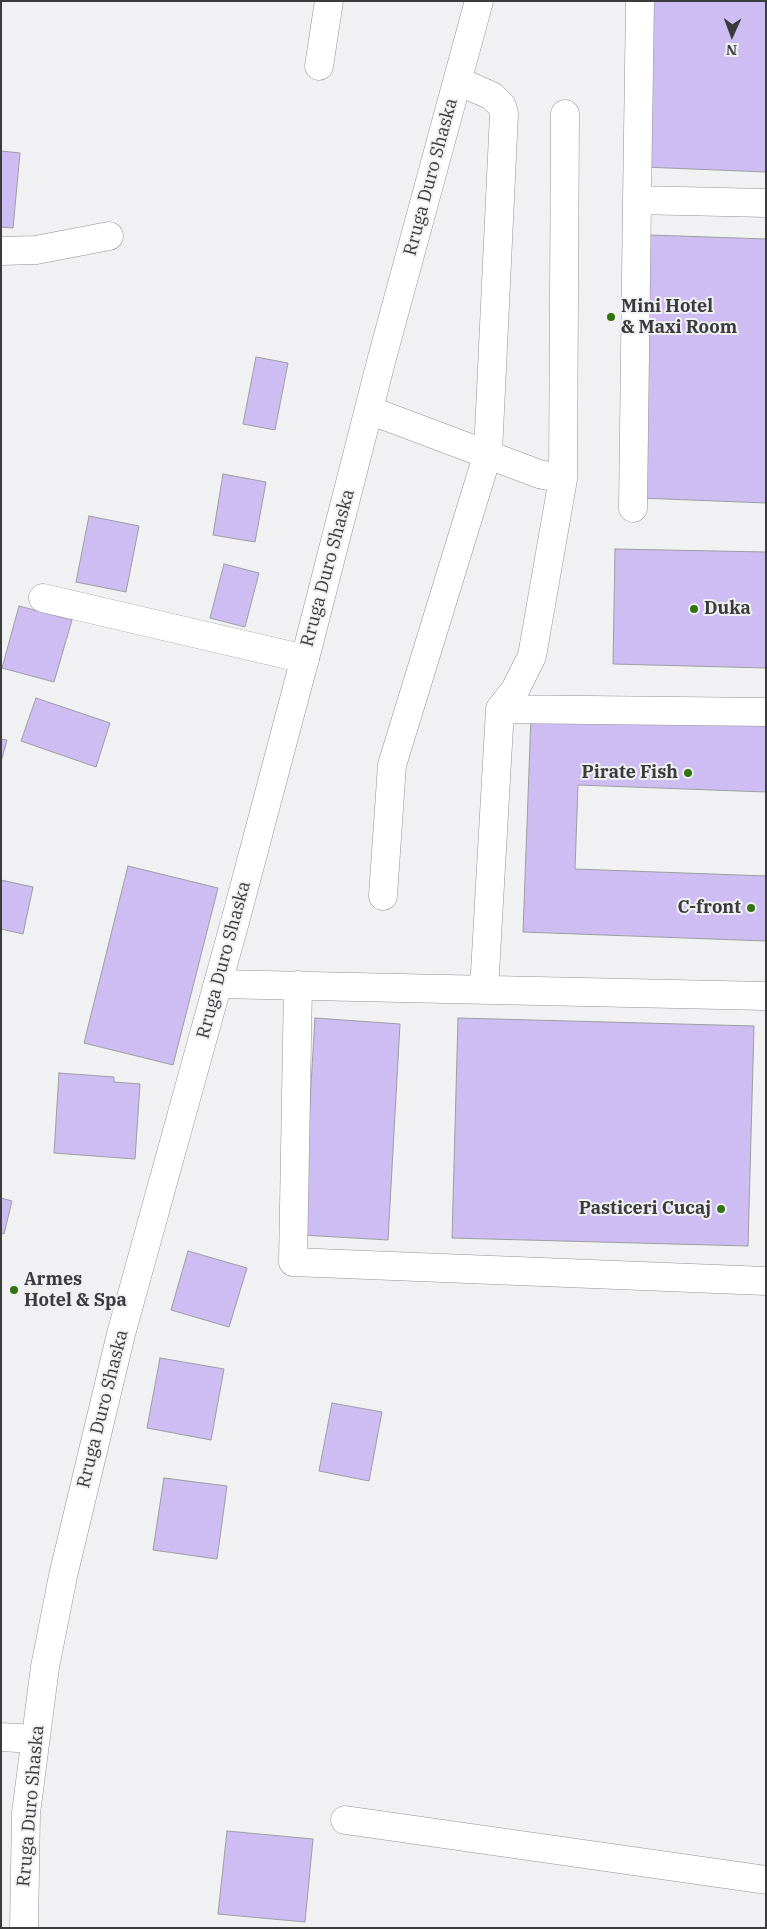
<!DOCTYPE html>
<style>
body{margin:0}
#map{position:relative;width:767px;height:1929px;overflow:hidden;background:#f1f1f4;font-family:"IBM Plex Serif",serif}
canvas{display:block}
.frame{position:absolute;inset:0;border:2px solid #3b3b3c;pointer-events:none}
.north{position:absolute;left:707px;top:10px;width:50px;height:50px;-webkit-text-stroke:4px #f1f1f4;paint-order:stroke;rotate:182deg;font-size:14px;font-weight:700;line-height:20px;text-align:center;color:#3b3b3c}
.north::after{content:'';display:block;margin:auto;width:18px;height:22px;background:#3b3b3c;clip-path:polygon(50% 0,100% 100%,50% 72%,0 100%)}
</style>
<div id="map">
<canvas width="767" height="1929"></canvas>
<div class="frame"></div>
<div class="north">N</div>
</div>
<script>
const c = document.querySelector('canvas').getContext('2d');
c.lineJoin = 'round';
function fill(path, color) { c.fillStyle = color; c.fill(path, 'evenodd'); }
const toPath = rows => new Path2D(rows.map(r => 'M' + r).join(''));
function strokePath(path, color, width, dash) { c.strokeStyle = color; c.lineWidth = width; c.lineCap = dash ? 'butt' : 'round'; c.setLineDash(dash || []); c.stroke(path); }
function label(font, color, halo, rows, align = 'center') {
  c.font = font + ' "IBM Plex Serif",serif'; c.lineWidth = 4; c.setLineDash([]); c.textBaseline = 'middle'; c.strokeStyle = halo; c.fillStyle = color; for (const [text, x, y, turn = 0] of rows) {
    c.save(); c.translate(x, y); c.rotate((+turn || 0) * Math.PI / 180); c.textAlign = isNaN(turn) ? turn : align; if (halo) c.strokeText(text, 0, 0); c.fillText(text, 0, 0); c.restore();
  }
}
const building = toPath([
 [649,1,766,1,766,172,643,167,649,1],
 [1,151,20,153,13,228,1,227,1,151],
 [650,235,766,239,766,503,640,498,650,235],
 [256,357,288,363,275,430,243,424,256,357],
 [223,474,266,482,255,542,213,535,223,474],
 [89,516,139,526,126,592,76,582,89,516],
 [615,549,766,552,766,668,613,664,615,549],
 [224,564,259,573,245,627,210,618,224,564],
 [19,606,72,620,54,682,2,668,19,606],
 [36,698,110,723,96,767,21,741,36,698],
 [531,716,766,725,766,792,578,785,575,869,766,876,766,941,523,932,531,716],
 [1,739,7,740,1,762,1,739],
 [128,866,218,888,173,1065,84,1043,128,866],
 [1,880,33,887,23,934,1,929,1,880],
 [315,1018,400,1024,388,1240,302,1235,315,1018],
 [458,1018,754,1026,748,1246,452,1238,458,1018],
 [59,1073,114,1077,114,1082,140,1084,135,1159,54,1153,59,1073],
 [1,1198,12,1201,4,1234,1,1233,1,1198],
 [188,1251,247,1268,229,1327,171,1310,188,1251],
 [160,1358,224,1369,211,1440,147,1428,160,1358],
 [332,1403,382,1412,369,1481,319,1471,332,1403],
 [164,1478,227,1486,217,1559,153,1550,164,1478],
 [227,1831,313,1839,305,1922,218,1914,227,1831]
]);
fill(building, '#cdbdf3');
strokePath(building, '#9d9da0', 1);
const minor = toPath([
 [640,1,637,200,766,203],
 [319,66,329,1],
 [1,251,36,250,109,236],
 [369,410,539,474,563,479,565,114],
 [633,508,637,200],
 [43,598,305,659],
 [500,709,766,712],
 [383,896,392,765,488,453,504,114,502,106,492,96,458,81],
 [218,984,766,996],
 [298,985,293,1262,766,1281],
 [484,990,500,709,515,690,532,656,563,479],
 [1,1737,35,1739],
 [345,1820,766,1880]
]);
const major = toPath([
 [24,1928,26,1813,45,1667,63,1576,121,1334,236,918,309,643,382,358,479,1]
]);
strokePath(minor, '#939295', 29);
strokePath(major, '#939295', 29);
strokePath(minor, '#fff', 28);
strokePath(major, '#fff', 28);
for (const [x, y, r, color] of [
 [611,317,5,"#317411"],
 [694,609,5,"#317411"],
 [688,773,5,"#317411"],
 [751,908,5,"#317411"],
 [721,1209,5,"#317411"],
 [14,1290,5,"#317411"]
]) { const dot = new Path2D(); dot.arc(x, y, r, 0, 2 * Math.PI); c.fillStyle = color; c.fill(dot); strokePath(dot, '#f1f1f4', 2); }
label('18px', '#3b3b3c', '#f1f1f4', [
 ["Rruga Duro Shaska",431,177,-75],
 ["Rruga Duro Shaska",328,568,-75],
 ["Rruga Duro Shaska",224,960,-75],
 ["Rruga Duro Shaska",103,1409,-76],
 ["Rruga Duro Shaska",31,1806,-85]
]);
label('bold 18px', '#3b3b3c', '#f1f1f4', [
 ["Mini Hotel",621,307],
 ["& Maxi Room",621,328],
 ["Duka",704,609],
 ["Pirate Fish",678,773,"right"],
 ["C-front",741,908,"right"],
 ["Pasticeri Cucaj",711,1209,"right"],
 ["Armes",24,1280],
 ["Hotel & Spa",24,1301]
], 'left');
</script>
